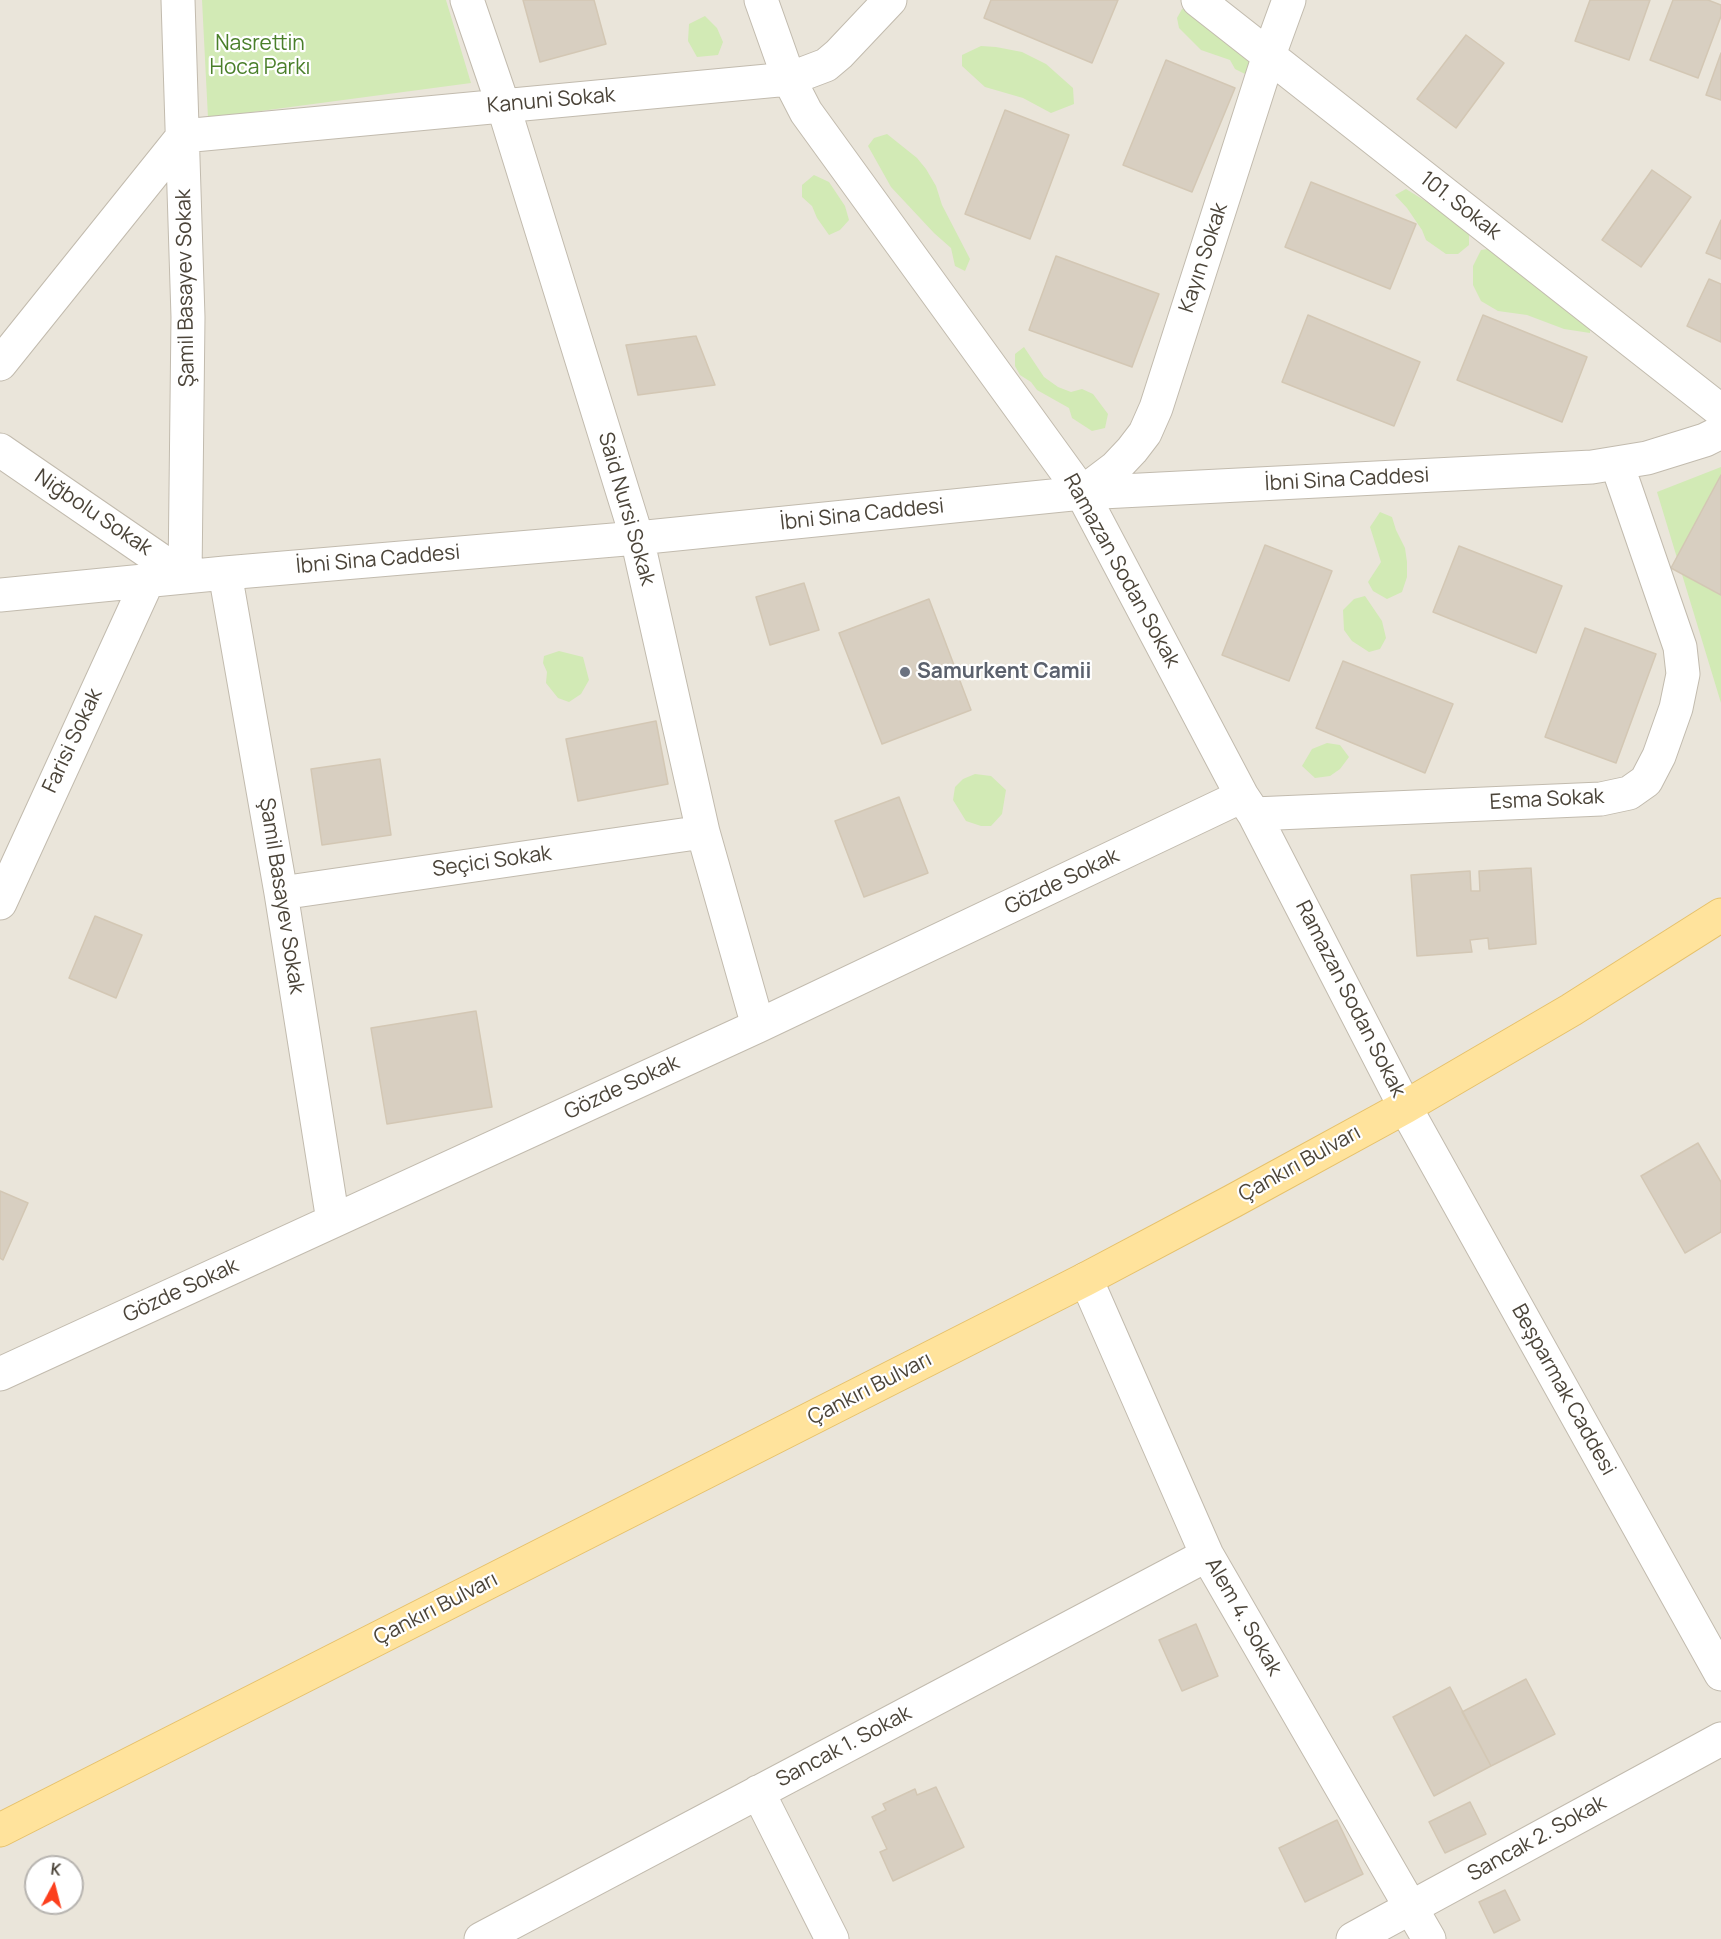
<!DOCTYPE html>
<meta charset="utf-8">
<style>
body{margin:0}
#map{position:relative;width:1721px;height:1939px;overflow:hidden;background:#f6f3ec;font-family:Manrope,sans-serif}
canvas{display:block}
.north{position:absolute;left:24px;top:1855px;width:60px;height:60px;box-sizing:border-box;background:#fff;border:2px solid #b7b4b0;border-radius:50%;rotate:7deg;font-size:16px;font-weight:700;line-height:24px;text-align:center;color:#4b4439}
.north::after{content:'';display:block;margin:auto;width:21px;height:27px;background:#fc3f1d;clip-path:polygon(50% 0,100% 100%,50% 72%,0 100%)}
</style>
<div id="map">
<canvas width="1721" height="1939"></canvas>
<div class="north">K</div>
</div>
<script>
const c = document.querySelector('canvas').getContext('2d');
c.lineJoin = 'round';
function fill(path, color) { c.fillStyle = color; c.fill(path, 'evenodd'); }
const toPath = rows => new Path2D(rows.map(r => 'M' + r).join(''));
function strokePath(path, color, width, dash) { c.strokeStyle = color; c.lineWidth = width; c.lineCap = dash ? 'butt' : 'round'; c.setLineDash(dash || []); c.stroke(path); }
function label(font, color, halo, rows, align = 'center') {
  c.font = font + ' Manrope,sans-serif'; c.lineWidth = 4.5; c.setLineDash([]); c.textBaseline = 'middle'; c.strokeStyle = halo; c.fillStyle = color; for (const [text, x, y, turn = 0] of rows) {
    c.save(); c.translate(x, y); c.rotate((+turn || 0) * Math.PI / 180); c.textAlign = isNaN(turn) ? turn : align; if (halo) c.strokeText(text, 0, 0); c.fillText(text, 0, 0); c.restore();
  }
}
fill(toPath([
 [0,0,1721,0,1721,1939,0,1939],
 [36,1867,72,1867,72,1903,36,1903]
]), '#eae5da');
fill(toPath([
 [202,0,446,0,471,83,208,118],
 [1182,9,1194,10,1256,67,1249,76,1235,69,1230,60,1201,50,1179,28,1177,18],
 [705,16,717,28,723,42,718,55,697,57,688,41,689,24],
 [981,46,996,47,1022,52,1046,64,1073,88,1074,104,1051,113,1023,98,985,87,962,66,962,55],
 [887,134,917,158,926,169,936,186,942,205,970,259,965,271,955,266,951,248,934,233,891,187,868,146,874,138],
 [814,175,829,182,845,206,849,220,840,230,829,235,817,218,812,206,802,197,802,185],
 [1406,189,1427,202,1447,206,1469,231,1469,245,1458,254,1446,254,1426,240,1422,230,1407,208,1395,195],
 [1495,248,1590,316,1590,333,1564,329,1527,315,1498,311,1481,301,1473,285,1473,266,1481,250],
 [1024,347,1044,377,1058,387,1071,392,1082,389,1093,394,1108,414,1105,428,1092,431,1072,418,1069,408,1037,390,1031,382,1020,375,1015,366,1015,354],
 [1721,467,1721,703,1657,492],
 [1380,512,1392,517,1396,530,1405,548,1407,562,1407,577,1402,592,1387,599,1373,591,1368,582,1381,562,1370,527],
 [1365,596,1382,621,1386,638,1380,649,1369,652,1352,641,1344,630,1343,610,1354,599],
 [559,651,583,657,589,680,581,694,569,702,558,698,546,683,547,672,543,663,544,656],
 [1327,743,1340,745,1349,757,1340,769,1330,776,1315,778,1302,766,1312,749],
 [975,774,991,776,1006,790,1002,814,991,826,981,826,966,821,953,800,955,787,963,779]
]), '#d2eab5');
const building = toPath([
 [523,0,594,0,606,44,540,62,523,0],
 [991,0,1118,0,1092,63,984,18,991,0],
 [1590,0,1650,0,1629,60,1575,41,1590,0],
 [1673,0,1708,0,1721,5,1721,16,1698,78,1650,60,1673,0],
 [1466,35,1504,63,1456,128,1417,99,1466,35],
 [1721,53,1721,100,1706,95,1721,53],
 [1166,60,1235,88,1192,192,1123,165,1166,60],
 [1005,110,1069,135,1030,239,965,214,1005,110],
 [1652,170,1691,197,1641,267,1602,240,1652,170],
 [1311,182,1416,224,1390,289,1285,247,1311,182],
 [1721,220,1721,259,1706,253,1721,220],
 [1056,256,1159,294,1132,367,1029,330,1056,256],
 [1709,279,1721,284,1721,342,1687,326,1709,279],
 [1308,315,1420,362,1394,426,1282,382,1308,315],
 [1483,315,1587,357,1562,422,1457,380,1483,315],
 [696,336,715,385,638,395,626,345,696,336],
 [1721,475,1721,595,1671,568,1721,475],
 [1265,545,1332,571,1289,681,1222,655,1265,545],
 [1459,546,1562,586,1536,653,1433,612,1459,546],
 [804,583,819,630,770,645,756,597,804,583],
 [929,599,971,710,882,744,839,633,929,599],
 [1585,628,1656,654,1616,763,1545,737,1585,628],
 [1343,661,1453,704,1425,773,1316,728,1343,661],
 [656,721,668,784,578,801,566,739,656,721],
 [380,759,391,835,322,845,311,769,380,759],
 [899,797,928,873,864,897,835,821,899,797],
 [1531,868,1536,944,1489,949,1488,938,1470,940,1472,952,1417,956,1411,875,1470,871,1471,891,1480,891,1479,871,1531,868],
 [95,916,142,935,116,998,69,978,95,916],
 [476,1011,492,1107,387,1124,371,1028,476,1011],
 [1698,1143,1721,1182,1721,1232,1685,1253,1641,1176,1698,1143],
 [0,1191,28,1203,3,1260,0,1258,0,1191],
 [1196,1624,1218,1676,1182,1691,1159,1640,1196,1624],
 [1526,1679,1555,1734,1491,1766,1462,1712,1526,1679],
 [1450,1687,1491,1766,1434,1796,1393,1717,1450,1687],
 [936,1787,964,1847,893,1881,880,1852,887,1849,872,1817,886,1810,883,1804,915,1789,917,1795,936,1787],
 [1470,1802,1486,1834,1445,1853,1429,1822,1470,1802],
 [1337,1820,1363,1874,1305,1902,1279,1848,1337,1820],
 [1505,1890,1520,1920,1494,1933,1479,1902,1505,1890]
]);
fill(building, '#d8cfc1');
strokePath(building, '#d3c7b4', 1.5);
const minor = toPath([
 [178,0,188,317,185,577],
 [467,0,503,105,637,538,703,832,758,1026],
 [761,0,789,79,806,112,1082,493,1242,796,1254,814,1405,1107,1721,1674],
 [1198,0,1721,411],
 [0,364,183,136,789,79,826,65,839,54,890,0],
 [0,450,185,577],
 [1082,493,1115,468,1132,450,1145,433,1156,408,1269,55,1289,0],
 [225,573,281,893,333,1221],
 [0,595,225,573,637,538,1082,493,1592,467,1647,458,1705,440,1721,432],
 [1254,814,1601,799,1629,793,1646,781,1659,756,1676,708,1683,674,1680,647,1617,464],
 [281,893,703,832],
 [0,903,148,580],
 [1086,1279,1207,1555,1429,1939],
 [0,1374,758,1026,1242,796],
 [758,1792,832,1939],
 [481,1939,1207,1555],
 [1353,1939,1721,1739]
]);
const major = toPath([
 [0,1830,1086,1279,1233,1201,1405,1107,1571,1010,1721,915]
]);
strokePath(minor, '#c2bbae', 35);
strokePath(major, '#e6c16a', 35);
strokePath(minor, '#fff', 33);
strokePath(major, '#ffe39c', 33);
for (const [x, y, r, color] of [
 [905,672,6,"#6b7280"]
]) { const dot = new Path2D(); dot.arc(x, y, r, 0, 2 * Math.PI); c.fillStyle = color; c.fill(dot); strokePath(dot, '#fff', 2); }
label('21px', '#4a7f2a', '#fff', [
 ["Nasrettin",260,44],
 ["Hoca Parkı",260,68]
]);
label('21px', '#4b4439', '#fff', [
 ["Kanuni Sokak",551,101,-5],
 ["101. Sokak",1460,206,38],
 ["Kayın Sokak",1204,258,-72],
 ["Şamil Basayev Sokak",186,288,-91],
 ["İbni Sina Caddesi",1347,480,-3],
 ["Said Nursi Sokak",626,509,74],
 ["Niğbolu Sokak",93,513,34],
 ["İbni Sina Caddesi",862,515,-6],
 ["İbni Sina Caddesi",378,560,-5],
 ["Ramazan Sodan Sokak",1121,571,61],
 ["Farisi Sokak",73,741,-65],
 ["Esma Sokak",1547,800,-3],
 ["Seçici Sokak",492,862,-8],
 ["Gözde Sokak",1062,882,-26],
 ["Şamil Basayev Sokak",281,896,81],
 ["Ramazan Sodan Sokak",1350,999,63],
 ["Gözde Sokak",622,1088,-25],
 ["Çankırı Bulvarı",1300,1164,-29],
 ["Gözde Sokak",181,1291,-25],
 ["Çankırı Bulvarı",870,1389,-27],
 ["Beşparmak Caddesi",1563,1390,61],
 ["Çankırı Bulvarı",436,1609,-27],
 ["Alem 4. Sokak",1243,1617,60],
 ["Sancak 1. Sokak",844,1747,-28],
 ["Sancak 2. Sokak",1537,1839,-29]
]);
label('bold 21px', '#5b616d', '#fff', [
 ["Samurkent Camii",917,672]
], 'left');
</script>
